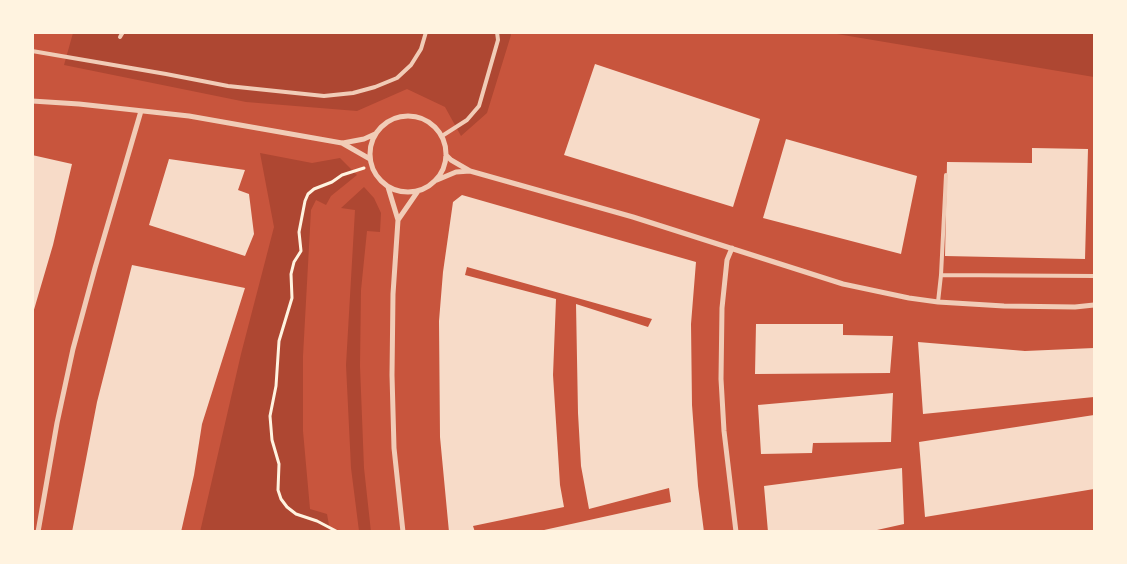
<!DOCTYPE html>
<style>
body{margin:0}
#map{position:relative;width:1127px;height:564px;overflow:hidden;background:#c8553d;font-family:"PT Sans",sans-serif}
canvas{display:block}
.frame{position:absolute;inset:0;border:34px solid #fff3e0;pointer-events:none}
</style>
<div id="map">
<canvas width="1127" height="564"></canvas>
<div class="frame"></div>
</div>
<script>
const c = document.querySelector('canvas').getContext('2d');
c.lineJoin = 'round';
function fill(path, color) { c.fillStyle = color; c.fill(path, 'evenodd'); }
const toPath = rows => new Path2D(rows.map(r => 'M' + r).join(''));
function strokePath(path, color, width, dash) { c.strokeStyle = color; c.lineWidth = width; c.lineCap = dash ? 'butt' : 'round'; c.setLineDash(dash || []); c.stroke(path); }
fill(toPath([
 [510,32,511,35,487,113,461,136,445,107,407,89,357,111,246,102,64,65,73,33],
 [831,33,1094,33,1094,77],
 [260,153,312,163,340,158,357,175,331,196,326,205,316,200,311,210,303,356,303,431,310,509,327,514,330,531,200,532,241,354,274,227],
 [364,187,374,198,381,213,380,232,367,231,361,290,360,366,364,468,371,532,359,531,351,468,346,365,355,210,341,208]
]), '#ae4732');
fill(toPath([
 [595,64,760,119,733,207,564,155],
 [786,139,917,176,901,254,763,218],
 [1032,148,1088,149,1085,259,945,256,947,162,1032,163],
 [32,155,72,164,53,245,33,313],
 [169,159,245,170,238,190,249,194,254,234,245,256,149,225],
 [462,195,696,262,691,324,692,405,698,486,704,532,535,532,671,502,669,488,589,509,581,466,578,413,576,304,648,327,652,319,467,267,465,275,556,299,553,375,560,485,564,507,473,526,475,532,449,532,440,437,439,321,443,272,453,202],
 [132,265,245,288,202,424,194,475,181,532,72,532,97,402],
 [756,324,843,324,843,335,893,336,890,373,755,374],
 [918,342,1025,351,1094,348,1094,397,923,414],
 [893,393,891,442,813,443,812,453,761,454,758,405],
 [1094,415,1094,489,925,517,919,442],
 [902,468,904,524,868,532,768,532,764,486]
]), '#f7dbc8');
strokePath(toPath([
 [336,531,317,521,296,514,287,507,281,499,278,490,279,464,272,440,270,416,276,386,279,341,292,298,291,274,294,262,301,251,299,232,305,201,308,194,314,189,332,182,342,175,364,168]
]), '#fff3e0', 3);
strokePath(toPath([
 [120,37,123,32],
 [32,51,166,74,228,86,324,96,353,93,375,87,397,78,411,65,421,49,426,32],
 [442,136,467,120,479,106,498,40,497,32],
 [941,275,946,175],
 [938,302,941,275,1094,276]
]), '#f1ccb7', 4);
strokePath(toPath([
 [32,101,79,104,189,116,342,143,370,159],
 '370 154a38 38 0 1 1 76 0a38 38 0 1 1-76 0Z',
 [343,143,364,139,375,134],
 [446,155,451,160,470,171,633,217,843,284,909,298,938,302,1004,306,1075,307,1094,305],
 [437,180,456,172,470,171],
 [388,187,398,220],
 [732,248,727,260,722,308,721,379,724,431,736,532],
 [38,532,57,423,73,349,95,268,141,111],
 [403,532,394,448,392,375,393,294,398,220,418,191]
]), '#f1ccb7', 5);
</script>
